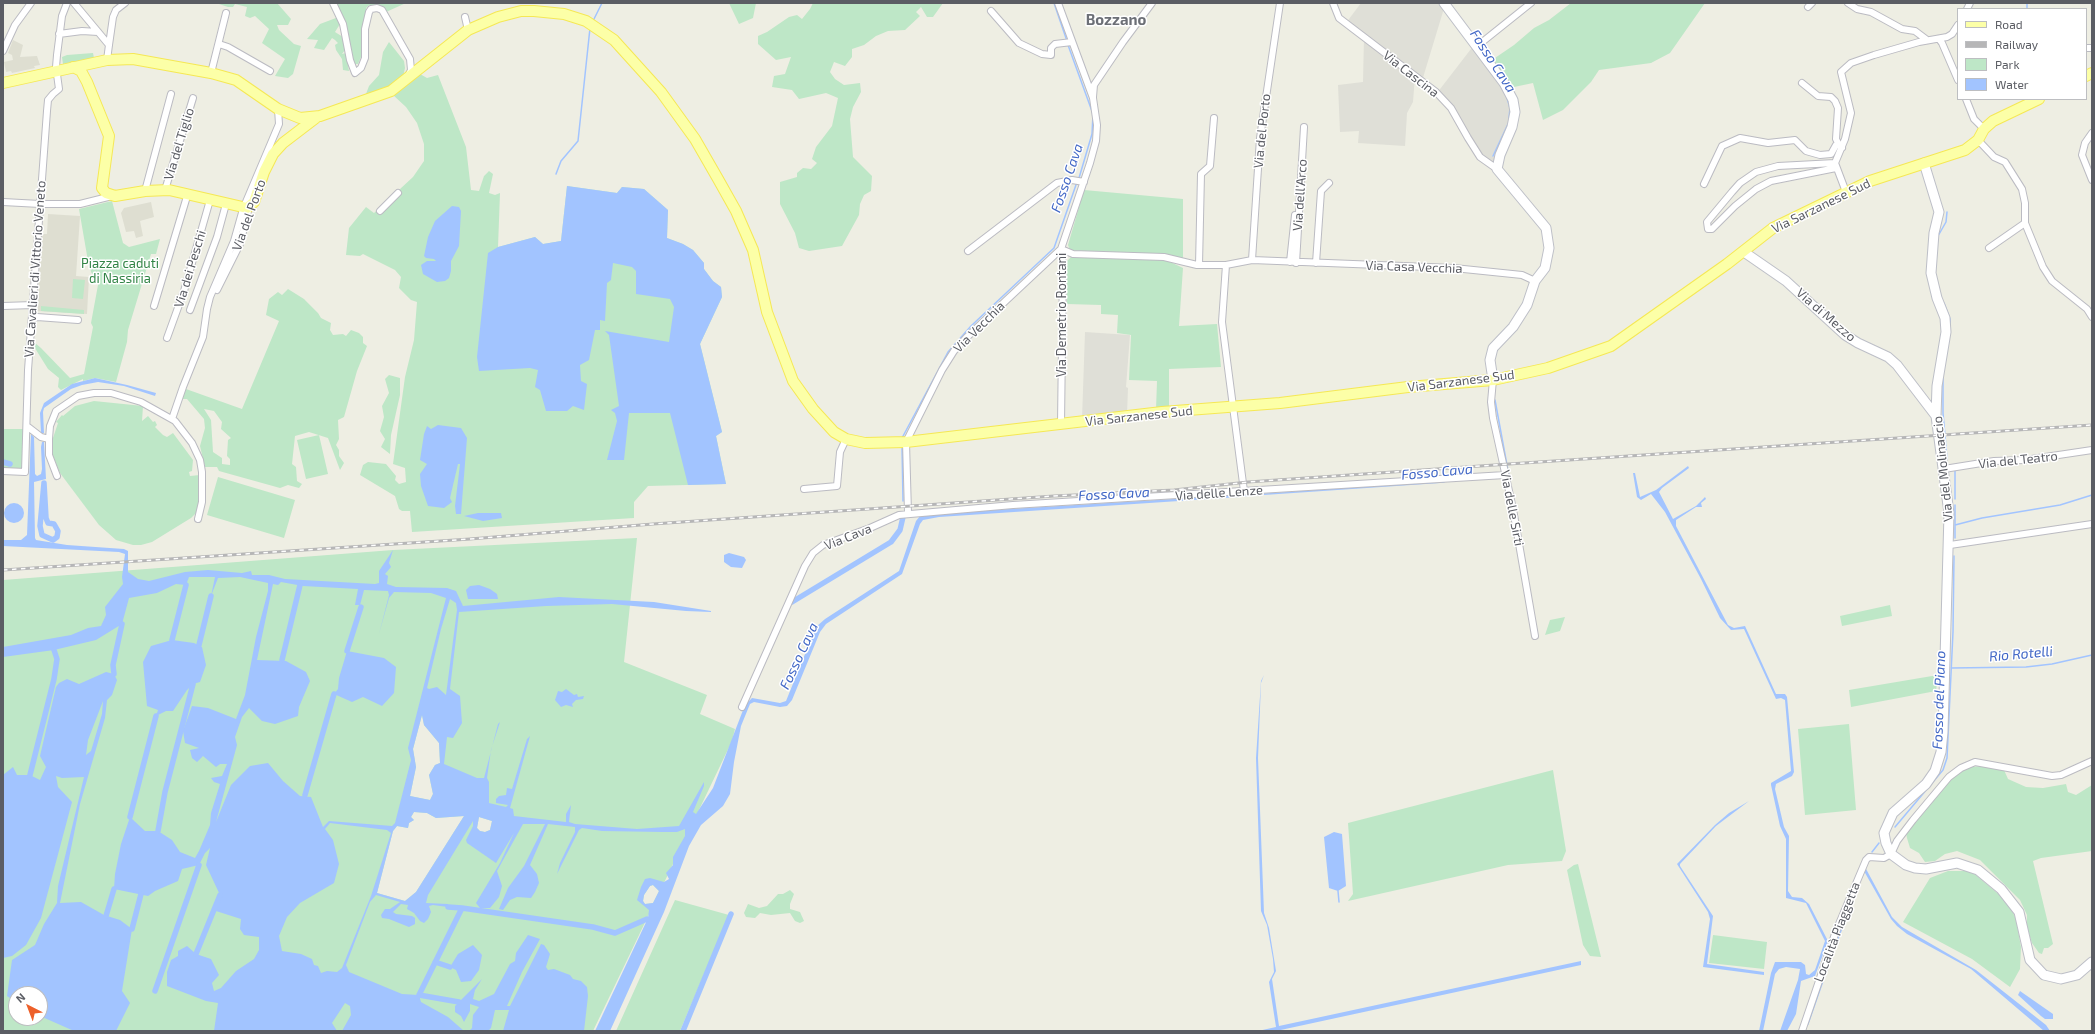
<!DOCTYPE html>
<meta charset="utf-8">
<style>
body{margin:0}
#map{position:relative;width:2095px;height:1034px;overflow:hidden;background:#eeeee3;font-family:"Exo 2",sans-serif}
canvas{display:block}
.frame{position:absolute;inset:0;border:4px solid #5b5d64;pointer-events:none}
.legend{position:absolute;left:1957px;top:8px;width:130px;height:92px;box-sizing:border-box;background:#fff;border:1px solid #bdbec1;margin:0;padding:5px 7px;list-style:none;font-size:12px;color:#5b5d64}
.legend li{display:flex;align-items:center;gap:8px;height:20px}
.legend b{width:20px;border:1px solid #bdbec1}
.north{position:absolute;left:8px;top:986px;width:40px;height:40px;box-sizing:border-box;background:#fff;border:1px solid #bdbec1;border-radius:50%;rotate:318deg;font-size:11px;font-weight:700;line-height:16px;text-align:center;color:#5b5d64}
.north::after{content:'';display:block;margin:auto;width:14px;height:18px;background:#ed602a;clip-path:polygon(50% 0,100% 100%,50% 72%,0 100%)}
</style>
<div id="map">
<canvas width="2095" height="1034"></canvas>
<div class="frame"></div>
<ul class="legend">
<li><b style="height:5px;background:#fcffa7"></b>Road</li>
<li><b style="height:5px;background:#b6b6b7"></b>Railway</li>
<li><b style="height:11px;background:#bee7c7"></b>Park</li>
<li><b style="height:11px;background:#a2c4ff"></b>Water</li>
</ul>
<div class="north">N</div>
</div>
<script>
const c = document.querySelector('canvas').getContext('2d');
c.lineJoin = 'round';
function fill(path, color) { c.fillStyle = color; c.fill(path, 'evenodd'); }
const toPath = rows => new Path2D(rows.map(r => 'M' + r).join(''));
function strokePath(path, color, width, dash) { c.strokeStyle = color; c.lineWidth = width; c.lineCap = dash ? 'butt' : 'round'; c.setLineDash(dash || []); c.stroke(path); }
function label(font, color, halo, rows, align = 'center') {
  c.font = font + ' "Exo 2",sans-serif'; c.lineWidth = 3; c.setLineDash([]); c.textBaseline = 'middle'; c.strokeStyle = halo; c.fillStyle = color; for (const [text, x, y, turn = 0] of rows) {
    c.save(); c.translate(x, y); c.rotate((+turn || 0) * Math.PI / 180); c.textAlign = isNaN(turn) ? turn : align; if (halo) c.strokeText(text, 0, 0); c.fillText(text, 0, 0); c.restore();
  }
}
fill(toPath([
 [1361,3,1444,3,1445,5,1422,81,1415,76,1413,102,1407,113,1405,146,1358,143,1359,131,1340,132,1338,85,1363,82,1364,37,1346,23],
 [1474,45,1504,83,1515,112,1497,169,1480,157,1451,108,1437,93],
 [1085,332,1130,335,1126,387,1128,388,1127,414,1082,419]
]), '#dfdfd7');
fill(toPath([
 [13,40,23,45,20,57,37,56,40,65,34,66,35,68,12,73,11,71,6,72,4,62,13,60,12,55,8,53],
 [151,202,154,217,140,221,143,236,136,238,134,231,126,232,121,213,124,208],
 [48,214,80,216,76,276,89,277,87,314,37,311,42,234,47,234]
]), '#deded1');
fill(toPath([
 [216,3,277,3,291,19,288,25,277,25,279,30,294,44,301,46,293,74,288,78,275,76,285,59,262,43,269,29,255,16,250,18,245,16,247,7,235,4,233,7,228,7],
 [336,3,406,3,386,12,378,5,369,5,366,8,367,13,361,44,361,57,358,64,354,64,348,32],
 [729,3,756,3,753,18,739,24],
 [813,3,943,3,933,17,927,17,921,7,916,12,920,16,905,30,888,31,876,36,864,45,852,49,852,57,845,66,834,62,830,72,835,79,844,85,860,83,861,92,853,107,850,119,853,157,872,176,871,191,864,195,860,204,859,215,842,246,809,251,799,248,795,233,780,204,780,182,797,177,797,173,803,168,811,169,817,163,812,159,816,147,832,126,838,98,826,93,799,99,792,90,772,87,774,76,785,74,791,57,776,60,758,44,758,36,767,32,789,17,797,15,802,19,810,9],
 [1571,3,1705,3,1670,53,1651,63,1599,70,1591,82,1563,110,1543,120,1533,83,1514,87,1492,60,1514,45,1534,28,1549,20],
 [336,18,340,24,335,32,343,37,345,50,342,54,346,53,349,71,343,70,342,59,336,50,335,45,338,43,335,40,332,38,324,50,314,48,318,40,307,39,320,24],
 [389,42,404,61,405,68,403,77,397,83,374,93,366,94,369,86,379,75,383,52],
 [93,53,94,58,63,64,62,57,67,55],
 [420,74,427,78,438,75,466,147,471,190,479,191,484,176,489,171,493,174,489,193,495,195,500,193,498,247,535,237,543,244,561,241,567,186,617,193,622,187,644,189,668,210,667,238,683,244,693,250,704,263,704,269,713,281,721,287,722,297,700,344,722,432,716,436,726,484,648,486,634,502,634,518,412,532,410,511,402,511,399,509,395,496,360,475,363,465,368,462,386,464,396,476,395,480,399,484,406,482,405,468,393,464,405,377,414,340,417,302,411,300,399,288,401,277,395,270,363,254,360,256,346,255,349,228,366,207,374,213,413,177,424,161,424,144,417,123,406,107,393,95],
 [1084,190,1183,199,1183,259,1070,250,1068,245],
 [112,201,123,243,129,247,160,239,156,254,151,254,128,330,127,342,116,382,95,378,83,381,83,379,61,390,58,387,59,378,48,369,33,345,35,343,41,348,70,378,84,374,93,327,91,323,98,285,96,279,91,272,90,265,89,267,79,209],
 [1072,256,1164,259,1183,268,1179,326,1217,324,1221,367,1169,369,1169,409,1156,410,1157,381,1129,380,1131,335,1117,333,1118,315,1101,314,1101,305,1067,304,1067,261],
 [73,279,85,280,83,299,72,298],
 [288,289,304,299,318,313,321,318,331,323,330,330,333,335,343,334,346,336,351,330,359,333,363,337,363,343,367,346,357,371,344,417,338,420,339,439,336,445,339,450,339,456,344,463,340,470,328,438,309,432,295,436,292,464,296,467,297,481,302,484,299,488,288,485,280,488,219,471,217,467,205,467,200,446,205,428,204,419,187,399,182,399,186,389,242,409,279,321,266,315,269,299,278,292,282,295],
 [204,409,214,411,222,422,221,429,231,438,228,440,227,456,230,459,230,465,222,464,222,458,213,452,211,420],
 [41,306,84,310,84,314,41,311],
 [389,375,400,378,400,395,391,435,390,454,381,447,385,439,380,431,384,417,382,406,389,393,385,379],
 [94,401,143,406,142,421,148,416,153,422,155,421,157,425,155,427,163,435,167,437,173,433,193,460,192,471,189,472,190,476,200,475,200,499,196,513,191,518,152,542,141,545,133,545,116,540,99,525,60,473,52,454,53,438,58,423,56,422,62,415,63,416,75,406],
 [3,429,26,429,24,470,3,469],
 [319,435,328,474,306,479,297,440],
 [218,477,295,500,284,538,207,515],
 [637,538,624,662,707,695,700,714,735,729,732,741,593,1031,3,1031,3,580,393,550],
 [422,715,424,725,439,743,440,763,435,765,429,775,433,794,430,800,410,796,416,767,413,749],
 [414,812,427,813,436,818,464,816,416,892,405,901,377,893,393,831,397,826,408,828,409,823,414,820,411,817],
 [479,817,492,821,490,830,485,832,480,831,477,828],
 [653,885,659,891,653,903,645,904,643,901,644,895,650,886],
 [16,994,40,994,40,1018,16,1018],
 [1890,605,1892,616,1842,626,1840,616],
 [1565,617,1560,631,1545,635,1550,620],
 [1938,675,1936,691,1851,707,1849,690],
 [1849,724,1856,810,1805,815,1798,729],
 [1983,766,2004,770,2008,779,2026,787,2043,788,2066,784,2068,792,2076,795,2092,785,2092,851,2041,858,2033,861,2053,944,2048,948,2044,948,2042,954,2039,953,2032,943,2027,928,2027,915,2020,900,1980,860,1957,851,1945,854,1935,861,1925,862,1919,853,1910,848,1907,838,1906,833,1953,775,1970,767],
 [1553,770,1566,851,1562,861,1508,865,1348,901,1353,894,1348,823],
 [1578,864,1601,957,1590,956,1583,945,1567,870,1574,865],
 [1948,871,1971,871,2008,902,2016,919,2021,947,2020,969,2010,987,1972,959,1903,922,1930,878],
 [790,890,794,894,790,904,790,909,800,912,804,921,800,923,795,921,790,913,771,915,760,913,755,918,746,917,744,913,748,904,759,908,767,906,778,894,783,894],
 [675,900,729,915,680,1031,616,1031],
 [1713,935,1767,942,1764,969,1709,963]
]), '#bee7c7');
fill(toPath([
 [567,186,617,193,622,187,644,189,668,210,667,238,683,244,693,250,704,263,704,269,713,281,721,287,722,297,700,344,722,432,716,436,726,484,688,485,670,413,629,413,624,460,607,460,617,421,615,413,611,410,619,406,609,335,605,331,669,342,674,307,670,299,636,294,636,271,632,267,613,263,611,280,607,283,605,321,600,320,600,330,595,330,589,360,580,365,581,381,587,384,584,410,573,406,567,411,546,411,540,390,535,387,538,370,530,368,479,371,477,357,488,253,498,247,535,237,543,244,561,241],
 [452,206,459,207,461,211,459,246,451,261,451,271,449,278,445,281,437,282,423,274,421,265,427,261,436,261,434,259,426,258,424,256,428,237,435,221],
 [95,378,127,385,156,393,155,396,124,386,98,382,82,385,71,389,44,408,43,412,44,433,41,433,40,413,44,403,72,384],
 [438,425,461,428,467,438,461,514,456,514,455,506,460,464,458,464,450,498,452,502,444,508,428,506,421,486,420,474,427,464,420,460,424,434,427,426,431,429],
 [31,434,34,437,35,474,37,476,41,474,42,469,41,447,42,442,44,442,46,479,34,482,35,538,36,540,67,545,124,549,128,551,128,572,138,579,149,581,185,572,208,570,242,573,251,571,252,575,269,575,285,579,375,584,379,583,379,571,393,550,389,563,391,567,385,574,388,576,387,584,396,587,447,588,456,591,463,606,559,597,654,602,711,611,711,612,686,611,612,604,546,606,459,612,450,689,460,696,462,723,453,738,447,737,444,764,477,778,484,778,498,724,500,722,491,750,487,778,489,782,489,803,506,807,508,805,496,803,496,799,499,796,506,795,507,788,512,789,527,739,530,736,510,808,513,809,514,816,566,822,566,814,571,805,569,822,575,824,637,829,679,826,704,782,704,786,693,812,696,814,713,788,745,705,752,698,780,703,786,701,816,627,825,619,899,571,916,521,920,516,927,514,1239,495,1239,497,939,517,923,520,920,524,902,574,826,624,820,632,792,700,787,706,780,707,754,702,750,704,741,726,734,762,730,794,723,806,701,825,689,846,664,912,610,1031,595,1031,648,918,649,910,637,900,641,887,645,879,650,878,664,882,669,879,666,873,673,865,673,857,685,836,685,829,677,832,662,832,602,831,582,828,579,830,557,874,560,863,575,832,575,827,548,824,530,865,537,874,539,883,535,892,531,898,517,897,510,900,503,910,499,909,508,888,524,866,545,824,523,824,497,871,502,886,499,897,490,908,480,908,476,903,500,863,514,833,496,863,467,843,466,840,473,826,473,821,428,895,426,903,448,904,448,907,433,905,429,906,431,912,428,919,424,923,420,921,414,913,407,909,408,905,401,904,393,912,396,914,412,916,415,918,415,924,409,927,389,919,382,918,381,915,385,909,390,909,400,902,376,895,370,902,346,965,349,972,402,994,419,995,421,1002,448,1017,464,1031,342,1031,351,1015,350,1006,345,1003,332,1023,337,1031,214,1031,218,1003,206,1001,167,986,167,972,171,960,178,956,178,951,187,946,196,954,211,959,219,975,212,983,214,991,221,988,236,971,254,959,259,950,259,937,244,935,240,929,241,919,216,911,220,895,206,865,210,848,205,853,199,865,182,869,178,881,155,891,148,896,114,889,115,874,121,844,130,817,145,831,158,831,172,840,180,852,195,858,199,851,210,825,211,813,220,784,214,782,211,778,222,776,227,764,220,764,216,767,203,756,197,762,192,758,190,750,199,748,185,743,183,731,192,706,208,708,236,719,245,695,256,637,268,591,268,583,240,577,218,578,211,596,215,577,189,577,186,585,176,584,157,593,129,598,122,624,96,640,54,650,3,657,3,647,71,635,88,628,101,626,106,615,105,607,123,584,122,577,125,554,119,552,3,546,3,540,21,540,27,535],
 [281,582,303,586,358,589,355,605,360,605,364,590,388,591,389,595,379,634,389,598,394,592,431,593,446,598,408,748,411,760,395,823,392,826,329,821,323,827,311,797,300,796,283,781,268,763,250,766,231,785,216,822,237,745,235,737,242,717,249,708,262,721,275,724,298,716,299,707,310,681,306,672,286,661,257,660,273,584,278,585],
 [450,599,456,603,457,610,446,695,437,687,429,689,427,688,441,629],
 [422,715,424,725,439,743,440,763,435,765,429,775,433,794,430,800,410,796,416,767,413,749],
 [414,812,427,813,436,818,464,816,416,892,405,901,377,893,393,831,397,826,408,828,409,823,414,820,411,817],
 [479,817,492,821,490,830,485,832,480,831,477,828],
 [330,823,387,830,391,833,371,896,342,968,337,972,327,971,321,973,318,966,314,965,312,959,301,954,282,951,279,936,287,917,300,903,334,883,339,864,333,840,325,829],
 [653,885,659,891,653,903,645,904,643,901,644,895,650,886],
 [1688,466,1689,468,1662,488,1659,492,1673,519,1696,506,1705,497,1706,499,1701,503,1702,507,1696,507,1676,520,1676,526,1728,625,1734,628,1745,626,1776,694,1785,694,1787,697,1794,772,1792,776,1776,784,1775,789,1784,827,1789,836,1788,891,1792,897,1802,898,1809,904,1828,941,1815,976,1801,981,1796,1014,1787,1031,1780,1031,1798,980,1800,969,1786,967,1779,969,1775,974,1763,1031,1759,1031,1771,973,1775,962,1801,962,1805,965,1806,974,1809,975,1815,970,1825,941,1806,903,1786,898,1786,839,1780,826,1771,785,1771,783,1791,771,1785,700,1781,698,1776,699,1744,629,1731,630,1720,618,1701,579,1665,512,1651,494,1641,500,1637,497,1633,473,1635,473,1640,497,1656,490],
 '4 513a10 10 0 1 1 20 0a10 10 0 1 1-20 0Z',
 [478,513,501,513,502,518,483,521,464,516],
 [729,553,744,557,746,560,742,568,731,567,724,562,724,555],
 [479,585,490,589,497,594,498,599,468,599,466,590,470,586],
 [172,640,194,643,202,647,206,665,200,682,193,684,187,690,173,711,166,711,156,716,158,710,147,706,143,662,151,646],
 [347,651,384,658,396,667,394,693,382,706,363,697,352,702,334,694,338,689,339,678],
 [106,672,114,674,117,680,112,695,107,700,105,718,80,804,60,903,81,902,104,915,120,920,132,929,122,991,130,1003,116,1031,74,1031,40,1016,40,994,16,994,16,1002,7,996,12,960,35,945,44,924,57,903,58,886,84,777,62,778,56,776,58,787,72,802,41,918,26,945,12,956,3,958,3,775,13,767,17,775,30,775,40,780,46,767,40,756,56,687,59,683,67,679,79,684],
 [103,701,102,714,91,751,86,755,88,740],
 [1264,675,1261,683,1258,758,1264,913,1269,928,1276,971,1272,979,1279,1026,1581,961,1581,965,1276,1031,1258,1031,1276,1027,1269,982,1274,972,1273,959,1267,925,1261,911,1256,758,1261,681],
 [566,689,574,695,577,694,578,697,584,696,583,699,576,700,572,704,573,707,566,705,561,707,555,700,558,691,562,692],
 [1749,801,1716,826,1680,864,1680,866,1713,916,1707,964,1764,972,1764,975,1703,967,1710,919,1708,912,1677,864,1715,825,1729,813],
 [1334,832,1342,834,1346,886,1338,891,1329,888,1324,837],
 [1865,867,1892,917,1902,927,1976,970,2046,1025,2050,1031,2044,1031,1971,969,1907,934,1897,926,1891,919,1864,871],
 [528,935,540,939,522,972,507,1006,510,1006,541,944,544,945,550,954,546,967,548,970,554,969,570,975,573,979,581,981,587,987,588,996,584,1031,503,1031,509,1010,495,1010,491,1028,488,1031,469,1031,472,1028,473,1015,479,1007,470,1004,470,1011,464,1022,461,1016,455,1012,455,1006,482,979,475,990,473,999,479,1001,494,994,510,964,515,961,516,953],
 [473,945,482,955,479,970,471,981,461,982,456,970,450,967,458,954],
 [2020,991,2053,1014,2053,1019,2045,1019,2041,1016,2018,995]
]), '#a2c4ff');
strokePath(toPath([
 [1054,3,1067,41],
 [2027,3,2027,9],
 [593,21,602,3],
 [1068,45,1093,114,1092,134,1079,178],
 [1507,98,1510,108,1509,118],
 [1493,156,1508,124],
 [556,174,561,161,578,141,590,28],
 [1938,236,1946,222,1947,212],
 [1944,303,1950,319,1950,330],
 [1943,377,1943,413,1947,459],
 [1495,400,1509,476,1507,477],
 [902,438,948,352,971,326,1054,248,1077,182],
 [902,446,903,501],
 [1955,470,1955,499],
 [1238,496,1444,482],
 [1955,505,1955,538],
 [1955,525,1982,518,2060,505,2092,495],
 [1951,668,2026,667,2052,664,2092,655],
 [1895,827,1943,770,1947,758,1953,632,1954,556],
 [1872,852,1879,843],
 [1338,891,1339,902],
 [1836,944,1854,895],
 [1808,1024,1833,952]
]), '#a2c4ff', 1.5);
strokePath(toPath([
 [3,462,10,464],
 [44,483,46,518,48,523,54,524,58,531,57,537,53,540,42,535,40,526,44,483],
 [792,602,891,542,900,530,903,517],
 [172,640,186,585],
 [199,645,211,596],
 [347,651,361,607],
 [282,660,300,585],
 [114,674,113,665,122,624],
 [30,775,54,679,57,659,54,650],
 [305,795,334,694],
 [130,817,156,716],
 [158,831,165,792,193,684],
 [448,907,462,908],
 [106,916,114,889],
 [132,929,141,894],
 [196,954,220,895],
 [435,962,450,967],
 [155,991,199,865],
 [459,1002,419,995,462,908,593,927,615,933,647,919],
 [683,1031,731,914]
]), '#a2c4ff', 5.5);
const street = toPath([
 [74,3,109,45,107,60],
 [333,3,343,24,350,60,355,73,361,68,365,58,365,29,369,12,371,9,377,8,382,10,410,59,411,70,408,76],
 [1058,3,1093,98,1097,125,1096,141,1090,163,1061,249,1063,264,1061,424],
 [1333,3,1339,18,1436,92,1451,108,1468,138,1480,157,1497,169],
 [1848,3,1857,9,1871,12,1902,29,1915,31,1927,40],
 [1808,7,1812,3],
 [1967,9,1970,3],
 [991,11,1019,43,1042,54,1051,55,1051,48,1055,44,1072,42],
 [465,17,468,30],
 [59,34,82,31,98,32],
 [1939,39,1942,43,1958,80],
 [219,44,228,47,270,71],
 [109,45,113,17,116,10,125,3],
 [1476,47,1531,3],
 [2086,48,2092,48],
 [3,51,15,25,31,3],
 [211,73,226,13],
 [1802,83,1818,96,1831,97,1835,101,1838,108,1836,139,1839,145],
 [1093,97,1094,85,1123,42,1152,3],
 [1966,99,1974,119,1984,129],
 [2092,133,2085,143,2082,155,2092,180],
 [1978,140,1994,157,2005,162,2022,189,2025,203,2025,223,2043,267,2052,281,2087,309,2092,317],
 [1835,163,1778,166,1756,172,1740,183,1732,192,1707,222,1708,229,1712,229,1735,206,1756,189,1771,181,1836,168],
 [1704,184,1722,146,1740,138,1768,143,1795,140,1806,151,1820,155,1831,154,1836,145,1839,145,1842,148],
 [165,190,193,98],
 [145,191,171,94],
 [1846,192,1835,163,1845,139,1851,113,1841,72,1851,63,1874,55,1919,42,1947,37,1952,34,1958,25],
 [3,202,40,204,80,204,112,196],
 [380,211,398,193],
 [1989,248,2025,223],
 [968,251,1057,183,1072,180,1084,182],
 [1252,260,1260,138,1280,3],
 [1290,262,1295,215],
 [1296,263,1304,127],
 [1316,263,1321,191,1329,183],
 [1199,265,1201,174,1210,166,1214,118],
 [1226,265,1222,322,1244,491],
 [217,290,240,244,249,207],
 [3,306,33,305],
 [154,306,188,193],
 [190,310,217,237,226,204],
 [32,319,37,317,78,320],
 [167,338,184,291,210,200],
 [1493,380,1491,402,1493,418,1513,509,1535,636],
 [172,419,183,387,203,337,207,309,210,297,234,241,243,209,279,124,278,109],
 [28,427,41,437,49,439,50,426,56,411,78,396,94,393,111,393,141,402,175,421,192,443,200,460,202,472,202,502,198,519],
 [49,439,49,455,57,476],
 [1944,469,1994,461,2025,460,2092,450],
 [3,471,25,472,28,370,47,111,48,100,53,94,59,89,56,67,57,55,62,16,67,3],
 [804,489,837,486,840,452,846,439],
 [908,513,906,442,942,370,954,351,966,338,1061,249,1073,254,1164,257,1197,265,1226,265,1252,260,1454,268,1522,275,1535,281],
 [1950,545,2092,524],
 [742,707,805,566,813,553,823,545,870,528,899,515,1013,505,1505,475],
 [1802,1031,1836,931,1866,860,1869,857,1884,858,1891,854,1897,841,1913,820,1949,777,1961,768,1975,762,2052,776,2061,775,2092,761]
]);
const secondary = toPath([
 [1444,3,1504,83,1513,100,1515,112,1512,127,1500,155,1497,169,1546,228,1549,248,1545,268,1535,281,1527,305,1513,327,1493,348,1490,360,1493,380],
 [1924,163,1939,212,1934,233,1931,273,1937,298,1945,318,1946,332,1937,386,1936,416,1949,513,1943,732,1941,752,1935,771,1926,784,1893,813,1884,833,1886,843,1891,854,1906,865,1915,868,1926,869,1957,863,1978,870,2001,889,2019,912,2030,960,2044,975,2061,979,2077,975,2092,962],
 [1744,252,1786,281,1845,335,1858,343,1888,357,1897,365,1936,416]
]);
const primary = toPath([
 [73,67,81,71,87,82,109,136,102,188,106,193,115,196,145,191,169,190,247,208,254,202,264,172,273,154,283,143,317,117],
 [2086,76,2092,73],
 [3,83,107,60,133,59,211,73,236,80,278,109,300,118,320,116,391,91,468,30,498,17,521,11,534,11,564,14,586,21,614,40,661,92,695,139,718,179,736,211,753,250,767,312,793,381,813,409,834,432,846,439,865,443,906,442,1162,412,1280,403,1408,387,1493,380,1548,368,1611,346,1727,264,1773,228,1870,181,1965,150,1978,140,1984,129,1993,121,2039,99]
]);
strokePath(street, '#bbbbc2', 8);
strokePath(secondary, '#bdbfc7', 11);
strokePath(primary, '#f5e855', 12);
strokePath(street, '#fff', 6);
strokePath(secondary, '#fff', 9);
strokePath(primary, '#fcffa7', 10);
const rail = toPath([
 [3,570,470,539,653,524,1054,496,1174,490,1248,482,1509,464,2092,425]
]);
strokePath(rail, '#b6b6b7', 3);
strokePath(rail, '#fff', 1.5, [4.5]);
label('13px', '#5b5d64', '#fff', [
 ["Via Cascina",1411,74,38],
 ["Via del Porto",1262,131,-84],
 ["Via del Tiglio",179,144,-73],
 ["Via dell'Arco",1300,195,-86],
 ["Via Sarzanese Sud",1821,206,-26],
 ["Via del Porto",249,215,-70],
 ["Via Casa Vecchia",1414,267,2],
 ["Via Cavalieri di Vittorio Veneto",35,269,-86],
 ["Via dei Peschi",190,269,-73],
 ["Via Demetrio Rontani",1062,315,-90],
 ["Via di Mezzo",1826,315,41],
 ["Via Vecchia",979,327,-45],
 ["Via Sarzanese Sud",1461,381,-7],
 ["Via Sarzanese Sud",1139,416,-6],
 ["Via del Teatro",2018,460,-6],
 ["Via del Molinaccio",1943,469,-96],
 ["Via delle Lenze",1219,493,-4],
 ["Via delle Sirti",1512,508,79],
 ["Via Cava",848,537,-22],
 ["Località Piaggetta",1837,932,-69]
]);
label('13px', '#328446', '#fff', [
 ["Piazza caduti",120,264],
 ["di Nassiria",120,279]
]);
label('italic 14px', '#4167c6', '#fff', [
 ["Fosso Cava",1493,61,57],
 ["Fosso Cava",1067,178,-71],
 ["Fosso Cava",1437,472,-5],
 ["Fosso Cava",1114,494,-3],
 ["Rio Rotelli",2021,654,-5],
 ["Fosso Cava",799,656,-65],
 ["Fosso del Piano",1939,700,-88]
]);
label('bold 15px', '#6c6f76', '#fff', [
 ["Bozzano",1116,20]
]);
</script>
